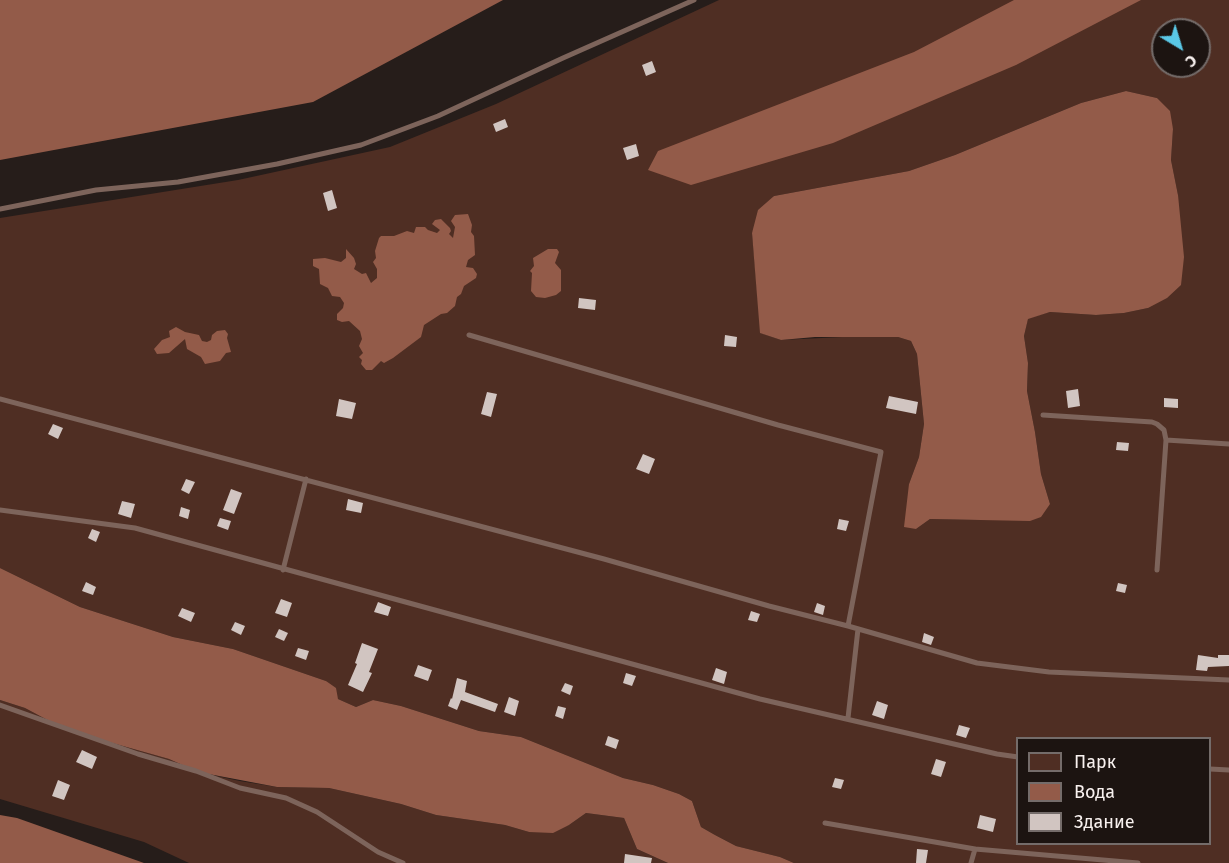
<!DOCTYPE html>
<meta charset="utf-8">
<style>
body{margin:0}
#map{position:relative;width:1229px;height:863px;overflow:hidden;background:#261d1a;font-family:"Fira Sans",sans-serif}
canvas{display:block}
.legend{position:absolute;left:1016px;top:737px;width:195px;height:108px;box-sizing:border-box;background:#1c1411;border:2px solid #746c6a;margin:0;padding:8px 10px;list-style:none;font-size:18px;color:#f8f1ef}
.legend li{display:flex;align-items:center;gap:12px;height:30px}
.legend b{width:30px;border:2px solid #746c6a}
.north{position:absolute;left:1151px;top:18px;width:60px;height:60px;box-sizing:border-box;background:#1c1411;border:2px solid #746c6a;border-radius:50%;rotate:142deg;font-size:16px;font-weight:700;line-height:24px;text-align:center;color:#f8f1ef}
.north::after{content:'';display:block;margin:auto;width:21px;height:27px;background:#5ac8e6;clip-path:polygon(50% 0,100% 100%,50% 72%,0 100%)}
</style>
<div id="map">
<canvas width="1229" height="863"></canvas>
<ul class="legend">
<li><b style="height:16px;background:#4f2e23"></b>Парк</li>
<li><b style="height:16px;background:#935b49"></b>Вода</li>
<li><b style="height:16px;background:#d1c5c1"></b>Здание</li>
</ul>
<div class="north">С</div>
</div>
<script>
const c = document.querySelector('canvas').getContext('2d');
c.lineJoin = 'round';
function fill(path, color) { c.fillStyle = color; c.fill(path, 'evenodd'); }
const toPath = rows => new Path2D(rows.map(r => 'M' + r).join(''));
function strokePath(path, color, width, dash) { c.strokeStyle = color; c.lineWidth = width; c.lineCap = dash ? 'butt' : 'round'; c.setLineDash(dash || []); c.stroke(path); }
fill(toPath([
 [719,0,1229,0,1229,863,794,863,780,857,736,846,715,835,701,827,692,801,679,794,653,785,623,778,521,737,479,731,401,706,373,700,356,707,338,699,326,681,233,649,173,637,80,607,0,568,0,218,238,180,390,147,496,104],
 [1163,30,1199,30,1199,66,1163,66],
 [1126,91,1157,98,1173,129,1171,160,1178,195,1148,308,1124,313,1096,315,1050,312,1028,318,1024,336,1028,363,1027,391,1035,432,1041,474,1050,504,979,520,930,519,916,529,909,484,919,457,924,424,917,354,911,341,898,337,862,336,781,340,761,333,752,233,774,196,909,171,955,155,1081,103],
 [1018,738,1210,738,1210,844,1018,844],
 [0,700,25,708,53,723,98,739,169,759,198,772,240,781,277,787,329,788,401,804,436,815,505,825,529,832,569,825,586,813,624,818,637,849,668,863,189,863,144,842,0,799]
]), '#4f2e23');
fill(toPath([
 [0,0,503,0,313,102,0,160],
 [1014,0,1141,0,1016,65,833,143,691,185,648,170,658,151,914,52],
 [1126,91,1157,98,1170,111,1173,129,1171,160,1178,195,1184,257,1181,285,1167,298,1148,308,1124,313,1096,315,1050,312,1028,319,1024,336,1028,363,1027,391,1035,432,1041,474,1050,504,1041,517,1030,521,930,519,916,529,904,527,909,484,919,457,924,424,917,354,911,341,898,337,815,337,781,340,760,333,752,233,758,210,774,196,909,171,955,155,1081,103],
 [468,214,472,225,471,232,474,236,475,255,468,260,466,267,473,268,477,274,476,278,464,286,461,294,457,297,455,306,447,313,441,314,424,325,421,337,393,358,384,363,381,361,372,370,366,370,361,364,362,360,359,357,363,353,359,346,362,339,360,331,349,321,342,322,337,320,337,314,343,308,344,303,340,297,332,296,328,288,320,284,319,269,313,266,313,259,325,258,341,262,346,258,346,249,354,258,356,264,354,269,362,274,366,273,371,283,377,278,377,269,373,262,376,258,375,251,379,238,381,236,394,236,407,231,414,233,416,227,425,227,428,230,437,233,440,230,432,224,435,220,441,219,450,228,451,231,449,234,453,238,455,227,451,221,455,215],
 [548,249,557,249,559,252,555,263,561,270,561,291,556,295,545,298,536,297,531,291,532,273,530,271,534,266,533,258],
 [176,327,185,332,199,335,202,341,207,342,211,340,212,335,217,331,225,330,228,334,227,338,231,352,226,353,220,361,205,364,201,357,187,349,185,339,169,353,157,354,154,349,162,340,170,337,169,331],
 [0,568,80,607,173,637,233,649,326,681,336,688,338,699,356,707,373,700,401,706,479,731,521,737,623,778,653,785,679,794,692,801,701,827,715,835,736,846,780,857,794,863,668,863,637,849,624,818,586,813,569,825,553,833,529,832,505,825,436,815,401,804,329,788,277,787,198,772,169,759,98,739,53,723,25,708,0,700],
 [0,815,17,818,144,863,0,863]
]), '#935b49');
fill(toPath([
 [652,61,656,72,646,76,642,65],
 [505,119,508,127,496,132,493,124],
 [636,144,639,156,627,160,623,148],
 [332,190,337,208,328,211,323,193],
 [579,298,596,300,595,310,578,308],
 [725,335,737,337,736,347,724,346],
 [1078,389,1080,406,1068,408,1066,391],
 [487,392,497,394,491,417,481,414],
 [889,396,918,402,916,414,886,408],
 [1164,398,1178,399,1178,408,1164,407],
 [339,399,356,403,352,419,336,416],
 [53,424,63,428,58,439,48,434],
 [1117,442,1129,443,1128,451,1116,450],
 [643,454,655,459,649,474,636,469],
 [186,479,195,482,189,494,181,490],
 [231,489,242,493,234,514,223,510],
 [348,499,363,503,361,513,346,510],
 [122,501,135,504,131,518,118,514],
 [181,507,190,510,188,519,179,516],
 [220,518,231,521,228,530,217,526],
 [839,519,849,521,846,531,837,529],
 [92,529,100,532,96,542,88,538],
 [86,582,96,587,93,595,82,591],
 [1118,583,1127,585,1125,593,1116,591],
 [281,599,292,603,287,617,275,613],
 [378,602,391,607,388,616,374,612],
 [817,603,825,606,823,615,814,612],
 [182,608,195,613,191,622,178,616],
 [751,611,760,614,757,622,748,620],
 [235,622,245,626,241,635,231,630],
 [279,629,288,633,284,641,275,637],
 [924,633,934,637,931,645,922,642],
 [362,643,378,649,369,672,372,673,363,692,348,685,357,664,355,663],
 [298,648,309,651,306,660,295,656],
 [1198,655,1218,658,1218,655,1229,655,1229,666,1208,667,1207,671,1196,670],
 [418,665,432,670,428,681,414,676],
 [716,668,727,672,724,684,712,680],
 [626,673,636,676,632,686,623,683],
 [457,678,467,681,465,692,498,704,495,712,461,700,457,710,448,706,451,698,452,699],
 [565,683,573,686,570,695,561,691],
 [509,697,519,701,515,716,504,712],
 [877,701,888,705,884,719,872,715],
 [558,706,566,708,563,719,555,716],
 [959,725,970,728,966,738,956,735],
 [608,736,619,740,616,749,605,745],
 [82,750,97,757,92,769,76,762],
 [936,759,946,762,941,777,931,774],
 [835,778,844,780,841,789,832,787],
 [58,780,70,785,64,800,52,796],
 [980,815,996,819,993,832,977,828],
 [917,849,928,850,926,863,916,863],
 [625,854,652,858,651,863,624,863]
]), '#d1c5c1');
strokePath(toPath([
 [0,209,96,190,178,182,277,164,361,145,438,116,563,58,694,0],
 [469,335,778,425,881,452,848,626],
 [0,399,604,559,769,606,848,626,977,663,1049,672,1229,680],
 [1043,415,1152,422,1157,424,1164,430,1166,440,1157,570],
 [1166,440,1229,444],
 [0,510,135,528,760,699,997,754,1018,757],
 [283,570,306,479],
 [0,705,138,754,196,771,240,788,286,798,317,812,378,852,403,863],
 [848,718,858,629],
 [1210,769,1229,770],
 [825,823,975,849,1138,863],
 [971,863,975,849]
]), '#7d645b', 5);
</script>
